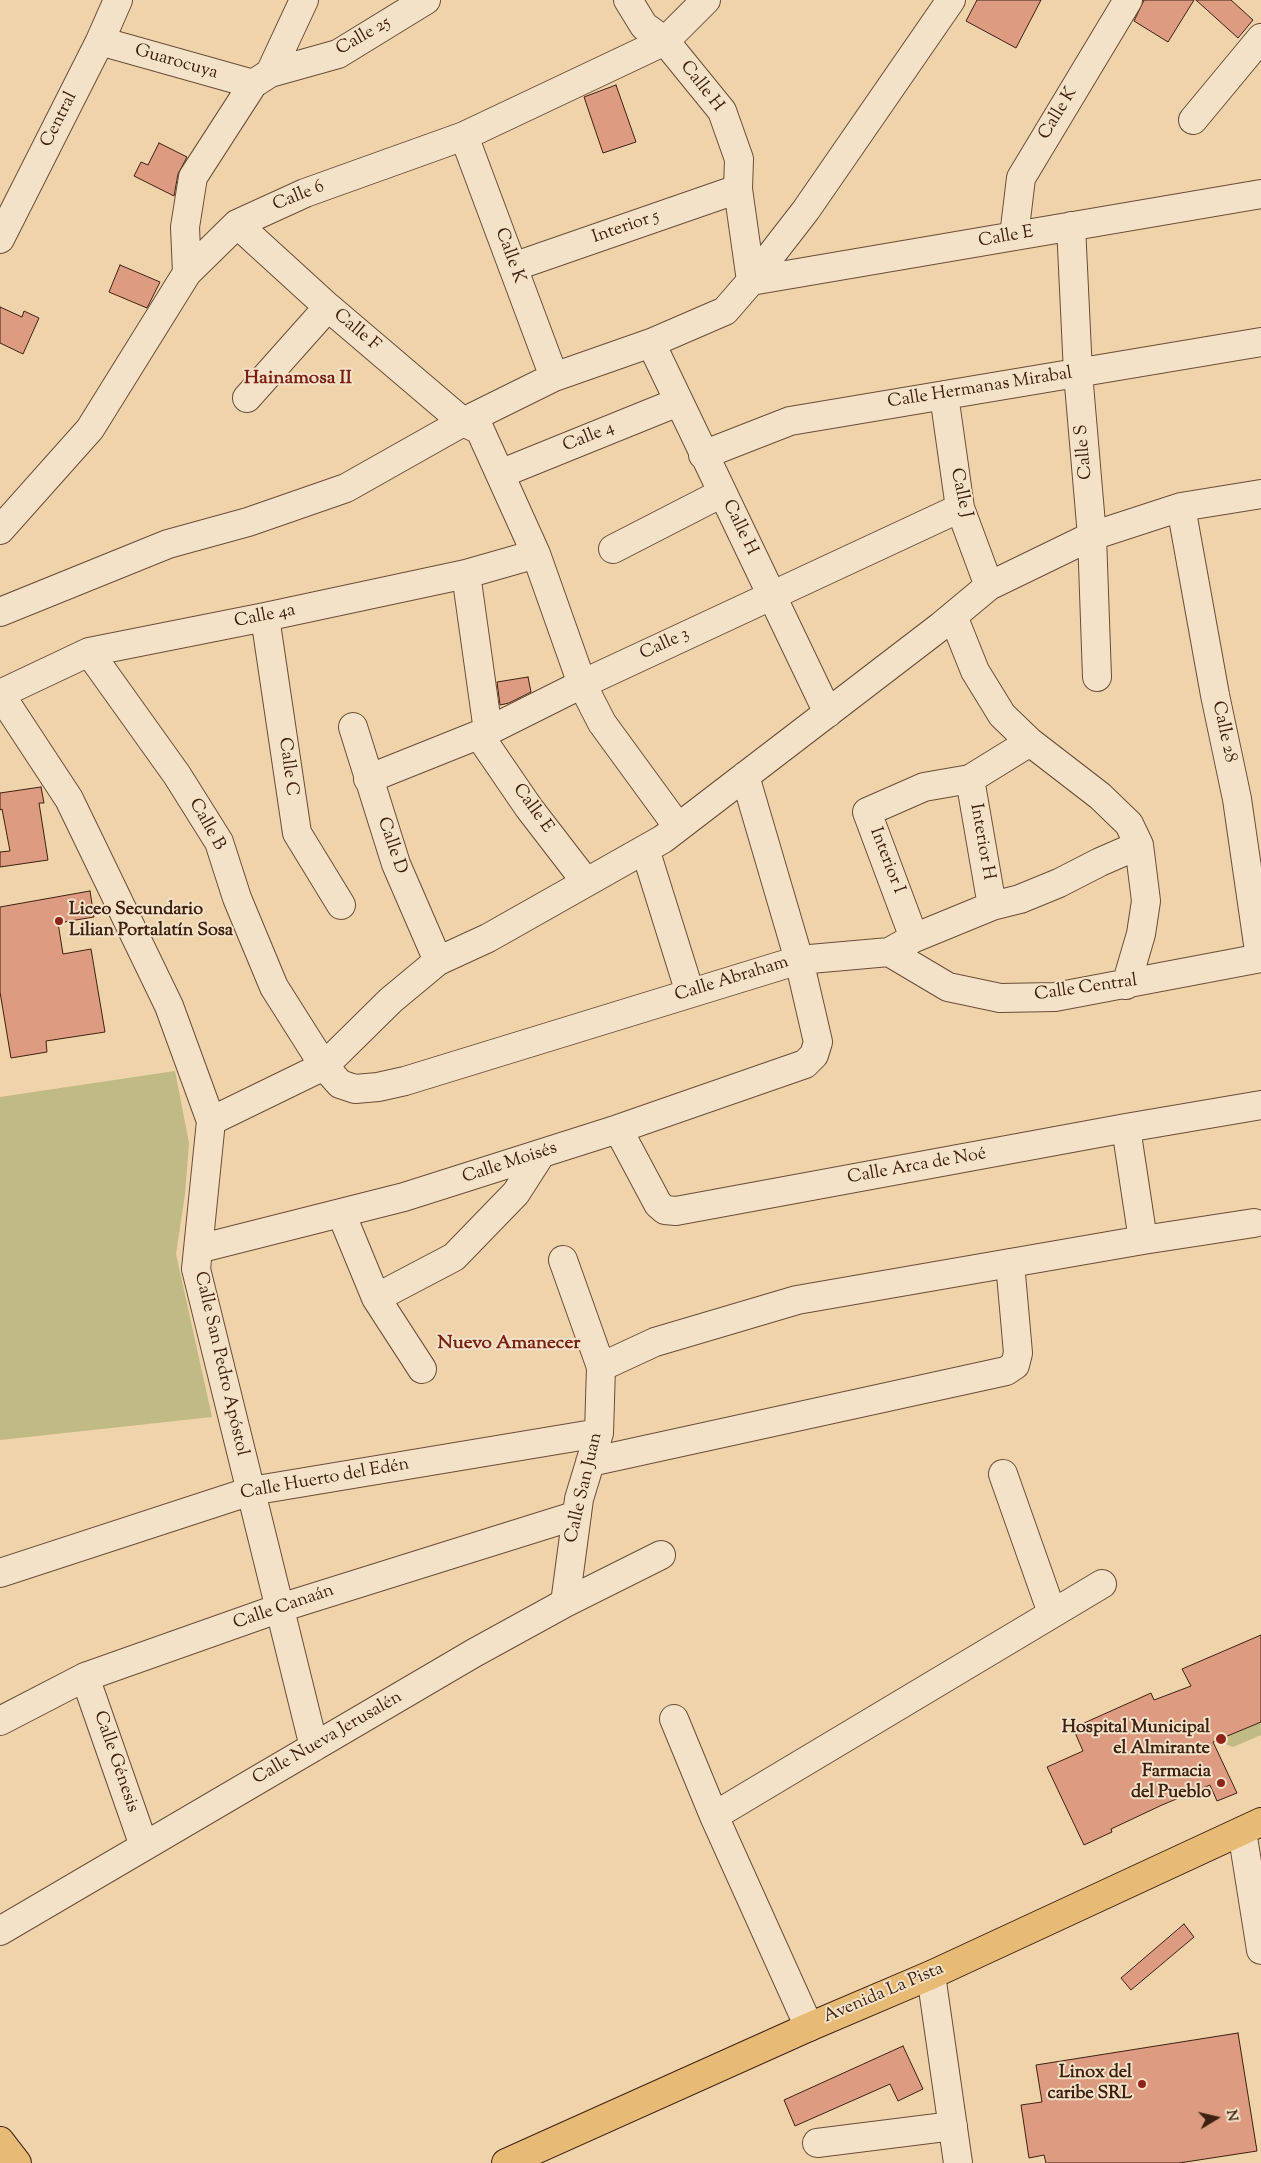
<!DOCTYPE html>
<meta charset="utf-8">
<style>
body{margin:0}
#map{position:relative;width:1261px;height:2163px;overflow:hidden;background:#eed3ab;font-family:"Sorts Mill Goudy",serif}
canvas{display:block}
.north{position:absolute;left:1191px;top:2093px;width:50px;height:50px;-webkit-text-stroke:4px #f4e2c8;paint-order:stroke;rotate:81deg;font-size:14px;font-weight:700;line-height:20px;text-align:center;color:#3e2010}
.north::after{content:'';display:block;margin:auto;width:18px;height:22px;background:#3e2010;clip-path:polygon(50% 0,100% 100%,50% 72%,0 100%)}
</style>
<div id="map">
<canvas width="1261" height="2163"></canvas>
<div class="north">N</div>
</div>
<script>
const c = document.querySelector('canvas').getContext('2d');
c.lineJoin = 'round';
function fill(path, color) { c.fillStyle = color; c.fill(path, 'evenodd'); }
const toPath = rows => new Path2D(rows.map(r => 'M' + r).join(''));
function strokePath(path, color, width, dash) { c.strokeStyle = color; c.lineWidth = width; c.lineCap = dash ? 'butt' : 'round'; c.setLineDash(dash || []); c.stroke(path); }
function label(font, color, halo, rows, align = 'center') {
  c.font = font + ' "Sorts Mill Goudy",serif'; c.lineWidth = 4; c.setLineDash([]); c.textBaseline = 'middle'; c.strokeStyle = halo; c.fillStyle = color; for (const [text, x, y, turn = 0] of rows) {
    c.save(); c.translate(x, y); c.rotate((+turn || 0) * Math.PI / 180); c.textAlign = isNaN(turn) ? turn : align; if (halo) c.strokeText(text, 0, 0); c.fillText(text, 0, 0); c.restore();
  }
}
fill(toPath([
 [175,1071,189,1143,185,1194,176,1254,212,1417,0,1440,0,1097],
 [1261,1722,1261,1735,1233,1747,1223,1743,1221,1739]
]), '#c0ba84');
const building = toPath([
 [977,0,1041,0,1016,48,966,21,977,0],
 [1144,0,1194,0,1168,42,1134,21,1144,0],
 [1196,0,1231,0,1253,20,1238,38,1196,0],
 [616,85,636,142,603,153,584,97,616,85],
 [159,143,187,157,178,174,174,196,134,176,141,162,148,165,159,143],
 [120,265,160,282,147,308,109,292,120,265],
 [0,307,22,317,24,311,39,318,23,354,0,343,0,307],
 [528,677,531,692,509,703,500,705,497,682,528,677],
 [41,787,44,803,39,803,48,860,0,867,0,852,10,851,2,809,0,810,0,793,41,787],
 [90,891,94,917,58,923,63,954,91,949,105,1032,46,1041,47,1052,11,1058,0,992,0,907,90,891],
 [1261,1635,1261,1722,1213,1742,1237,1793,1217,1801,1210,1785,1162,1805,1111,1829,1112,1832,1084,1845,1047,1767,1083,1751,1073,1728,1151,1693,1154,1700,1191,1686,1182,1669,1261,1635],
 [1184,1924,1194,1937,1131,1990,1121,1978,1184,1924],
 [1238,2033,1257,2151,1179,2163,1046,2163,1044,2155,1029,2158,1021,2105,1042,2102,1036,2065,1238,2033],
 [903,2046,923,2089,898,2101,890,2084,795,2126,784,2100,903,2046]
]);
fill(building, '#dd9c81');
strokePath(building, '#3e2010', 1);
const minor = toPath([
 [628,0,644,26,665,41,722,111,739,159,738,189,751,281,1261,194],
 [100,41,253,84],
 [270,73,304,0],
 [1193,120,1261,38],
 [464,136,554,377],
 [237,224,328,307,463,422,480,430,536,554,582,684,602,723,678,827],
 [1071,226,1078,373,1092,536,1097,677],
 [1014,236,1021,178,1128,0],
 [0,239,100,41,118,0],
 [513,267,738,189],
 [187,273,185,227,193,177,253,84,270,73,338,54,426,0],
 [651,343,828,713],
 [944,395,960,508,989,586],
 [247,398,328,307],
 [703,455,790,421,1261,342],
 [500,474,678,402],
 [1181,507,1215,695,1237,799,1260,958],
 [0,530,90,429,187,273,237,224,305,193,464,136,665,41,706,0],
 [613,549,722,493],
 [466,574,488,731],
 [0,612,168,544,248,522,346,488,463,422,554,377,651,343,725,311,751,281,806,210,951,0],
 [953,616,975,671,1002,715,1030,742,1100,796,1129,824,1139,845,1146,901,1141,934,1126,985],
 [265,617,297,833,341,905],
 [89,652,177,775,219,842,237,898,274,987,324,1066,340,1084,355,1089,378,1087,405,1081,799,960,889,952,914,938,992,906,1020,899,1059,883,1100,862,1139,845],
 [0,694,69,799,169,1006,211,1121,196,1269,314,1747],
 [0,694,89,652,265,617,466,574,536,554],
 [353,727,396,864,438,961],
 [479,735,529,808,586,882],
 [368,779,488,731,582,684,960,508],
 [970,779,992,906],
 [645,849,690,993],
 [914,938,867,812,924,787,970,779,1030,742],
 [889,952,948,987,1000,998,1055,997,1261,958],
 [211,1121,324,1066,391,1000,438,961,488,938,663,839,941,626,989,586,1092,536,1181,507,1261,494],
 [1126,1128,1143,1240,1254,1223],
 [618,1129,658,1204,665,1210,676,1211,1126,1128,1261,1105],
 [341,1213,376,1298,422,1369],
 [198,1249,404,1197,618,1129,805,1064,814,1055,818,1042,799,960,745,776],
 [563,1260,601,1367,599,1433,579,1499,565,1603],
 [376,1298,454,1257,516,1193,541,1154],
 [601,1367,655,1342,797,1300,1143,1240],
 [590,1462,1006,1371,1015,1365,1018,1353,1010,1263],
 [1003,1474,1052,1613],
 [0,1573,251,1491,599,1433],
 [85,1677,144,1846],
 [674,1719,714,1816],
 [0,1721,85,1677,280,1608,577,1515],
 [1242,1831,1261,1950],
 [0,1931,474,1653,565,1603,661,1555],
 [931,1975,958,2163],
 [809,2027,714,1816,1102,1584],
 [817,2143,953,2126]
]);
const major = toPath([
 [0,2141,17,2163],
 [506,2163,809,2027,931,1975,1261,1822]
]);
strokePath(minor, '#6a4d37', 30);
strokePath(major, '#3e2010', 30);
strokePath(minor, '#f4e2c8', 28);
strokePath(major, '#e7ba76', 28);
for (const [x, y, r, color] of [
 [59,921,5,"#8f2418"],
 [1221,1739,6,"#8f2418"],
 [1221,1783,5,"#8f2418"],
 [1142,2084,5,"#8f2418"]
]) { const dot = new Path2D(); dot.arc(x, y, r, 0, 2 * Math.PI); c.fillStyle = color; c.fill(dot); strokePath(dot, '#f4e2c8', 2); }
label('18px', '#3e2010', '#f4e2c8', [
 ["Calle 25",364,37,-30],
 ["Guarocuya",176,63,16],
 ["Calle H",701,87,52],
 ["Calle K",1059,114,-59],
 ["Central",60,120,-63],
 ["Calle 6",299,197,-22],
 ["Interior 5",626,228,-19],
 ["Calle E",1006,238,-10],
 ["Calle K",509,256,70],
 ["Calle F",356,331,40],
 ["Calle Hermanas Mirabal",980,389,-9],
 ["Calle 4",589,438,-22],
 ["Calle S",1085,452,-95],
 ["Calle J",960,493,78],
 ["Calle H",739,528,64],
 ["Calle 4a",265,617,-11],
 ["Calle 3",665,645,-25],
 ["Calle 28",1223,732,78],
 ["Calle C",287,767,82],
 ["Calle E",532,809,54],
 ["Calle B",206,825,61],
 ["Interior H",981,842,80],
 ["Calle D",391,846,71],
 ["Interior I",886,861,69],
 ["Calle Abraham",732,980,-17],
 ["Calle Central",1086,989,-8],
 ["Calle Moisés",510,1164,-18],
 ["Calle Arca de Noé",917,1167,-10],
 ["Calle San Pedro Apóstol",220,1364,77],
 ["Calle Huerto del Edén",325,1480,-10],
 ["Calle San Juan",585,1488,-77],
 ["Calle Canaán",284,1608,-19],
 ["Calle Nueva Jerusalén",328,1739,-30],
 ["Calle Génesis",115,1762,71],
 ["Avenida La Pista",884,1994,-23]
]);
label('bold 18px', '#3e2010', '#f4e2c8', [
 ["Liceo Secundario",69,911,"left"],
 ["Lilian Portalatín Sosa",69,932,"left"],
 ["Hospital Municipal",1210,1729],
 ["el Almirante",1210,1750],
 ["Farmacia",1211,1773],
 ["del Pueblo",1211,1794],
 ["Linox del",1132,2074],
 ["caribe SRL",1132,2095]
], 'right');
label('bold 19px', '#7a1f14', '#f4e2c8', [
 ["Hainamosa II",298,380],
 ["Nuevo Amanecer",509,1345]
]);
</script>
